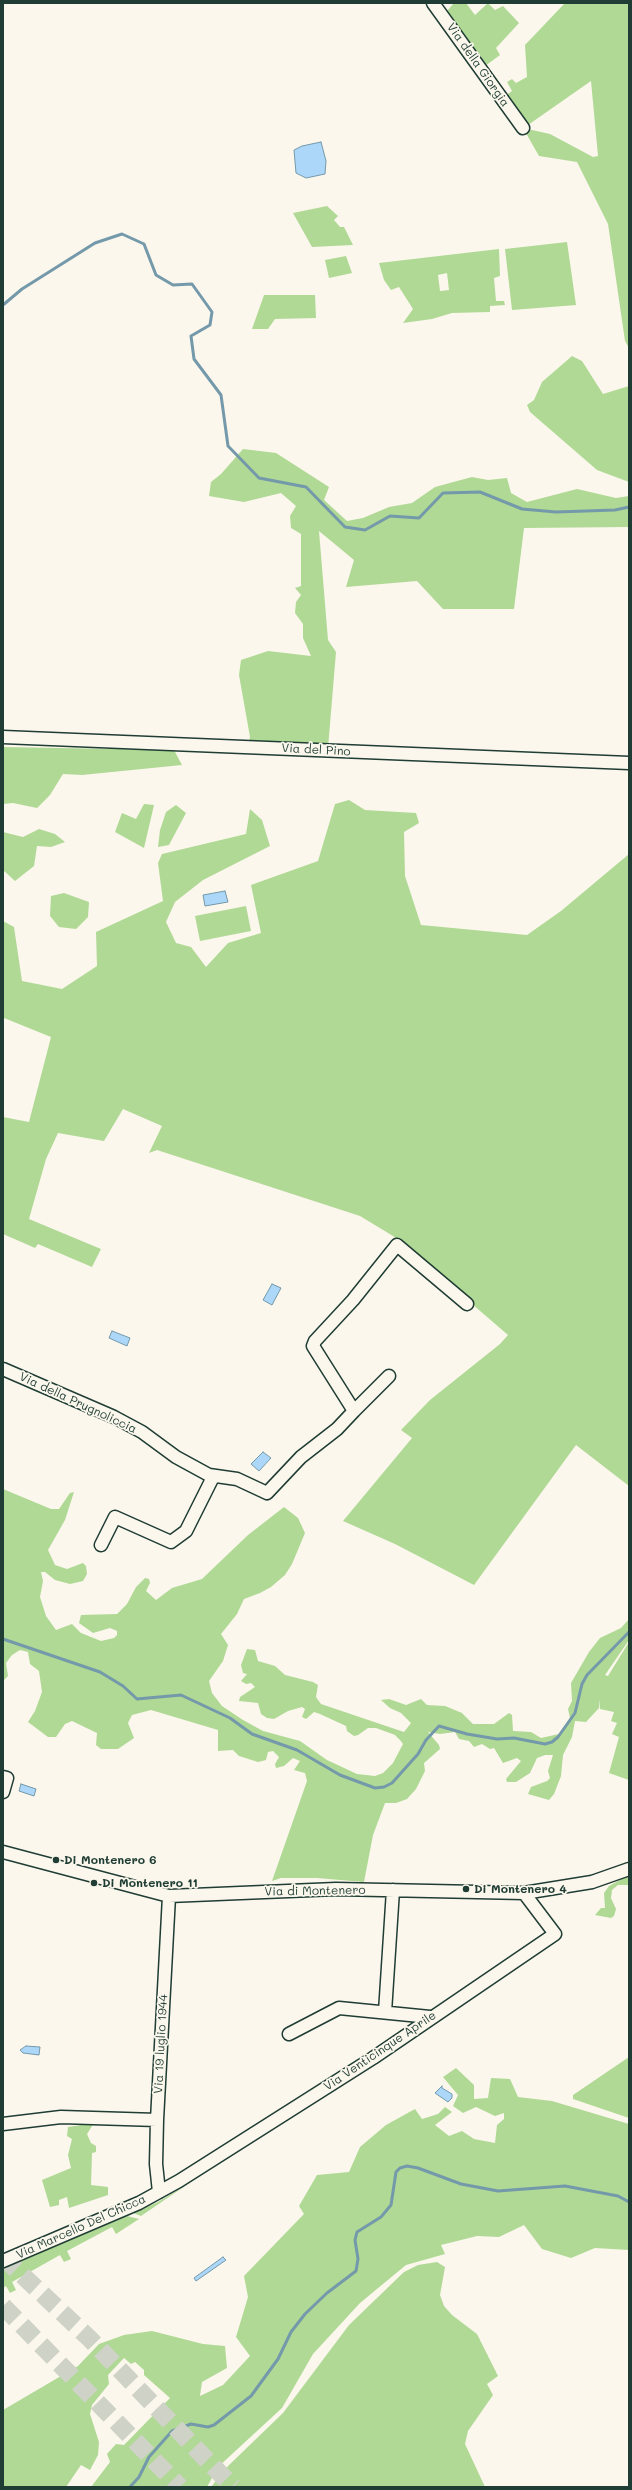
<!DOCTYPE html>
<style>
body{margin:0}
#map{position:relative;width:632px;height:2490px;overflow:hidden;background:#fbf7ec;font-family:Mali,sans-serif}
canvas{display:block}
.frame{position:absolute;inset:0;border:4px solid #1f3d34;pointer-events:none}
</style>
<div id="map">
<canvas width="632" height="2490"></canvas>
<div class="frame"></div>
</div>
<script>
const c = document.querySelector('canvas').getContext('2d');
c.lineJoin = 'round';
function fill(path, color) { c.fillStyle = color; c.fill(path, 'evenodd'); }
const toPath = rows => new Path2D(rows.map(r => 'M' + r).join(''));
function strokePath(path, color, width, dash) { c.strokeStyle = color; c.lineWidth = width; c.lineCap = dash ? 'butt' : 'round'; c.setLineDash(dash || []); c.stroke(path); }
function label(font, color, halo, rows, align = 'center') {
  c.font = font + ' Mali,sans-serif'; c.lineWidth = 3.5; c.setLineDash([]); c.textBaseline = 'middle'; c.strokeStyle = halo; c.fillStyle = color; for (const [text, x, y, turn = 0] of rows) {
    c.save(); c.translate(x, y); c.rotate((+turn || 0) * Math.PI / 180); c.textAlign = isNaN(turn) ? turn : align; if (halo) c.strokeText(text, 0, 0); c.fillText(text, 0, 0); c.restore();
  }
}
fill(toPath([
 [454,3,466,3,475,15,488,3,495,10,503,6,519,23,496,48,500,55,485,66,447,11],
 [565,3,629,3,629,348,625,341,608,224,577,162,539,156,523,128,550,134,593,157,598,156,591,81,528,125,505,96,512,91,507,82,512,79,516,83,527,77,525,45],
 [327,206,338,216,334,220,340,227,344,227,353,245,312,247,293,213],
 [567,242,576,305,512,310,505,249],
 [499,249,500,276,494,278,496,301,504,301,505,305,490,306,490,312,452,313,432,319,403,323,413,309,399,287,391,290,384,280,379,263],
 [447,273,449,290,440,291,438,275],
 [346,256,352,273,329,278,325,260],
 [264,295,315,295,316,318,275,319,268,329,252,329],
 [572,356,582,361,603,394,629,386,629,482,597,470,530,412,527,405,534,400,542,382],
 [243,449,276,453,329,487,324,500,347,521,363,518,389,507,412,503,435,487,472,477,488,480,507,478,511,493,527,502,577,489,616,498,629,496,629,527,524,528,514,609,443,609,417,581,346,587,354,560,319,531,328,640,336,652,328,748,248,747,250,737,239,675,241,660,268,651,311,656,303,638,303,624,295,613,296,602,301,595,295,588,301,586,301,534,291,528,290,516,296,506,281,493,244,502,209,496,211,482,221,474],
 [3,747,174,750,182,765,82,775,63,774,50,795,37,808,13,803,3,804],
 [349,800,365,810,416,813,419,823,404,832,405,876,421,925,527,935,561,911,629,854,629,1486,576,1445,474,1585,395,1544,343,1521,412,1438,401,1430,430,1400,500,1344,508,1335,393,1236,360,1216,157,1150,149,1153,162,1126,123,1109,104,1141,58,1133,46,1159,29,1219,101,1249,92,1267,38,1244,35,1248,3,1234,3,1117,29,1122,51,1037,4,1018,3,1021,3,921,14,927,22,981,62,989,97,966,96,932,163,901,158,863,162,854,246,834,250,809,262,820,270,846,203,880,175,902,166,922,176,943,191,947,206,967,228,943,261,933,251,885,318,861,335,804],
 [144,804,154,805,144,848,115,832,122,813,136,819],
 [176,805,186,813,169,845,158,847,160,830,166,812],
 [39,829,55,834,65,842,51,847,37,846,34,866,15,881,3,870,3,832,23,837],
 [64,893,89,902,88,917,76,929,59,927,50,916,51,896],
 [246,906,251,931,200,941,195,916],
 [3,1489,51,1509,59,1509,70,1493,74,1492,65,1520,48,1550,55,1565,67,1569,83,1563,86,1566,87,1574,83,1581,70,1584,55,1580,45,1572,41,1572,43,1581,40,1597,46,1616,56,1630,72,1624,81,1633,101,1641,114,1638,117,1635,117,1631,110,1628,93,1633,79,1623,81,1615,117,1614,127,1604,136,1587,145,1578,149,1579,150,1583,146,1591,156,1600,172,1588,202,1579,248,1535,284,1507,298,1518,305,1533,292,1564,285,1575,271,1587,260,1593,244,1599,237,1614,221,1634,228,1645,223,1661,209,1681,212,1693,222,1706,243,1720,263,1731,300,1741,327,1760,357,1774,375,1776,383,1773,393,1763,403,1744,400,1740,395,1735,376,1728,368,1728,358,1735,354,1736,347,1731,346,1726,320,1714,314,1712,306,1719,302,1717,305,1709,302,1707,288,1711,274,1719,267,1718,261,1714,258,1703,239,1701,240,1697,255,1687,251,1683,246,1684,241,1681,247,1674,243,1673,241,1665,247,1649,255,1650,258,1661,275,1666,285,1675,313,1682,318,1685,316,1697,321,1704,398,1730,404,1732,411,1723,401,1713,390,1708,381,1700,389,1699,406,1705,421,1699,427,1705,445,1706,462,1713,473,1724,494,1724,509,1713,512,1715,513,1731,531,1732,541,1738,559,1734,570,1718,568,1709,572,1701,571,1683,589,1652,600,1638,621,1628,629,1619,629,1640,605,1675,608,1676,629,1642,629,1780,609,1773,619,1737,612,1734,617,1723,611,1721,614,1712,600,1709,599,1699,599,1708,586,1722,575,1721,572,1737,563,1755,561,1776,554,1794,549,1800,528,1794,531,1787,547,1781,550,1778,548,1771,553,1755,545,1755,537,1758,530,1773,516,1782,507,1782,506,1779,521,1761,517,1758,503,1763,494,1748,490,1749,482,1744,474,1747,469,1741,459,1739,455,1732,440,1734,428,1732,439,1745,440,1749,424,1763,425,1771,416,1789,407,1799,396,1803,385,1803,373,1835,364,1882,317,1878,281,1878,272,1881,307,1781,305,1773,294,1770,300,1761,293,1758,284,1766,276,1768,275,1764,279,1757,273,1751,268,1752,266,1760,258,1762,239,1756,233,1750,218,1751,218,1730,151,1710,132,1715,128,1723,134,1738,118,1749,101,1749,96,1745,97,1733,72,1721,65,1724,56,1737,48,1737,28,1722,35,1711,42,1692,39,1671,30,1664,28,1652,20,1650,12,1655,6,1663,8,1676,3,1681],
 [629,1875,629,1885,618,1885,612,1890,611,1898,616,1909,614,1916,611,1918,595,1915,601,1908,605,1908,604,1893,609,1886],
 [629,2057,629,2118,573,2099,573,2095],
 [456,2068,474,2085,474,2099,488,2098,491,2078,510,2079,518,2097,552,2101,629,2124,629,2250,595,2248,571,2258,542,2249,524,2225,499,2237,477,2236,441,2245,445,2254,406,2265,360,2303,313,2354,282,2408,218,2467,207,2487,91,2487,110,2462,107,2454,116,2444,124,2445,170,2398,144,2375,144,2370,135,2362,131,2364,124,2358,108,2375,109,2384,92,2405,90,2414,99,2442,98,2455,90,2470,81,2465,66,2487,3,2487,3,2410,78,2366,99,2344,124,2335,152,2331,203,2344,225,2346,227,2368,202,2382,200,2396,223,2385,250,2356,236,2337,248,2297,244,2276,304,2214,299,2206,317,2175,349,2172,360,2147,386,2125,415,2109,422,2119,438,2114,445,2107,452,2112,435,2125,449,2136,462,2131,474,2139,495,2143,497,2125,504,2119,504,2113,495,2116,476,2107,463,2113,453,2106,458,2095,443,2077],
 [94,2123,87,2134,91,2143,96,2146,96,2152,92,2153,91,2185,108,2187,108,2195,69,2208,67,2197,59,2200,59,2205,50,2207,42,2180,71,2168,68,2155,72,2139,67,2136,68,2127],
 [188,2184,141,2216,133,2213,158,2202],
 [127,2216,139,2219,116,2234,112,2227,67,2251,71,2259,64,2262,60,2255,12,2282,16,2290,10,2293,6,2286,3,2288,3,2269],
 [437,2262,445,2267,440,2295,444,2306,452,2315,477,2334,498,2376,487,2384,493,2395,468,2431,465,2444,485,2487,211,2487,228,2466,283,2413,349,2325,404,2272,418,2265]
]), '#b0d995');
const water = toPath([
 [321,142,326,161,325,174,306,178,296,173,294,150,302,146,321,142],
 [225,891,228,902,205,906,203,895,225,891],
 [272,1284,281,1288,272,1305,263,1300,272,1284],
 [112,1331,130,1338,127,1346,109,1338,112,1331],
 [263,1452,271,1458,259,1471,251,1464,263,1452],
 [21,1784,36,1789,34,1796,19,1791,21,1784],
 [26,2046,40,2047,39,2055,23,2053,20,2050,26,2046],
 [442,2086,442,2088,452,2094,452,2098,448,2102,435,2093,442,2086],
 [223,2257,226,2260,196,2281,194,2278,223,2257]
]);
fill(water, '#acd7f8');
strokePath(water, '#7499aa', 1);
strokePath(toPath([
 [3,305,22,289,95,243,122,234,144,244,156,275,173,285,192,284,212,312,210,325,191,336,194,359,221,395,228,446,259,478,306,487,345,527,365,530,390,516,419,518,443,493,480,492,522,509,556,512,615,510,629,507],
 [3,1639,100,1672,123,1686,137,1699,181,1695,230,1718,252,1734,297,1750,340,1775,375,1788,384,1787,392,1783,418,1754,426,1740,439,1726,467,1734,497,1739,514,1738,545,1744,552,1742,558,1737,575,1713,582,1684,587,1675,629,1632],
 [130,2487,139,2477,149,2457,172,2431,191,2424,208,2427,214,2425,251,2396,278,2359,291,2332,305,2314,327,2293,356,2271,358,2259,355,2240,357,2232,381,2217,391,2205,396,2172,400,2168,407,2166,418,2168,461,2184,498,2191,565,2186,618,2196,629,2202]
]), '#7499aa', 3);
strokePath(toPath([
 [3,2257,90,2339,233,2487],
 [3,2306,180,2487]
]), '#cfd2c7', 18, [18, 9]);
const minor = toPath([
 [433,3,523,128],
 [3,737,629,763],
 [3,1369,114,1417,142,1432,176,1457,209,1475,237,1479,267,1493,301,1457,337,1429,354,1411,313,1346,315,1341,353,1300,397,1245,467,1304],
 [354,1411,389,1376],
 [101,1545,115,1517,171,1542,186,1531,213,1477],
 [3,1777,7,1778,3,1792],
 [3,1852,169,1896,336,1889,524,1893,592,1882,629,1869],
 [385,2012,393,1890],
 [289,2034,339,2008,430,2017],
 [3,2124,61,2117,157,2120],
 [159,2192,156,2164,157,2120,169,1896],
 [3,2261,139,2203,179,2181,373,2058,555,1934,524,1893]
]);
strokePath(minor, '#1f3d34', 15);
strokePath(minor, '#fbf7ec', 12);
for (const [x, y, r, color] of [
 [56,1860,4,"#1f3d34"],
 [94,1883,4,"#1f3d34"],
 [466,1889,4,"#1f3d34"]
]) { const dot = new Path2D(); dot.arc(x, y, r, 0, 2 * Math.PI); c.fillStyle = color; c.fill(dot); strokePath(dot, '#fbf7ec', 1.5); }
label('12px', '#1f3d34', '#fbf7ec', [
 ["Via della Giorgia",478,65,55],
 ["Via del Pino",316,750,3],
 ["Via della Prugnoliccia",78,1403,25],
 ["Via di Montenero",315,1891,-1],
 ["Via 19 luglio 1944",161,2044,-87],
 ["Via Venticinque Aprile",380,2051,-34],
 ["Via Marcello Del Chicca",81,2227,-24]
]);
label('bold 12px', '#1f3d34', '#fbf7ec', [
 ["Di Montenero 6",64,1860],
 ["Di Montenero 11",102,1883],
 ["Di Montenero 4",474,1889]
], 'left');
</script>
